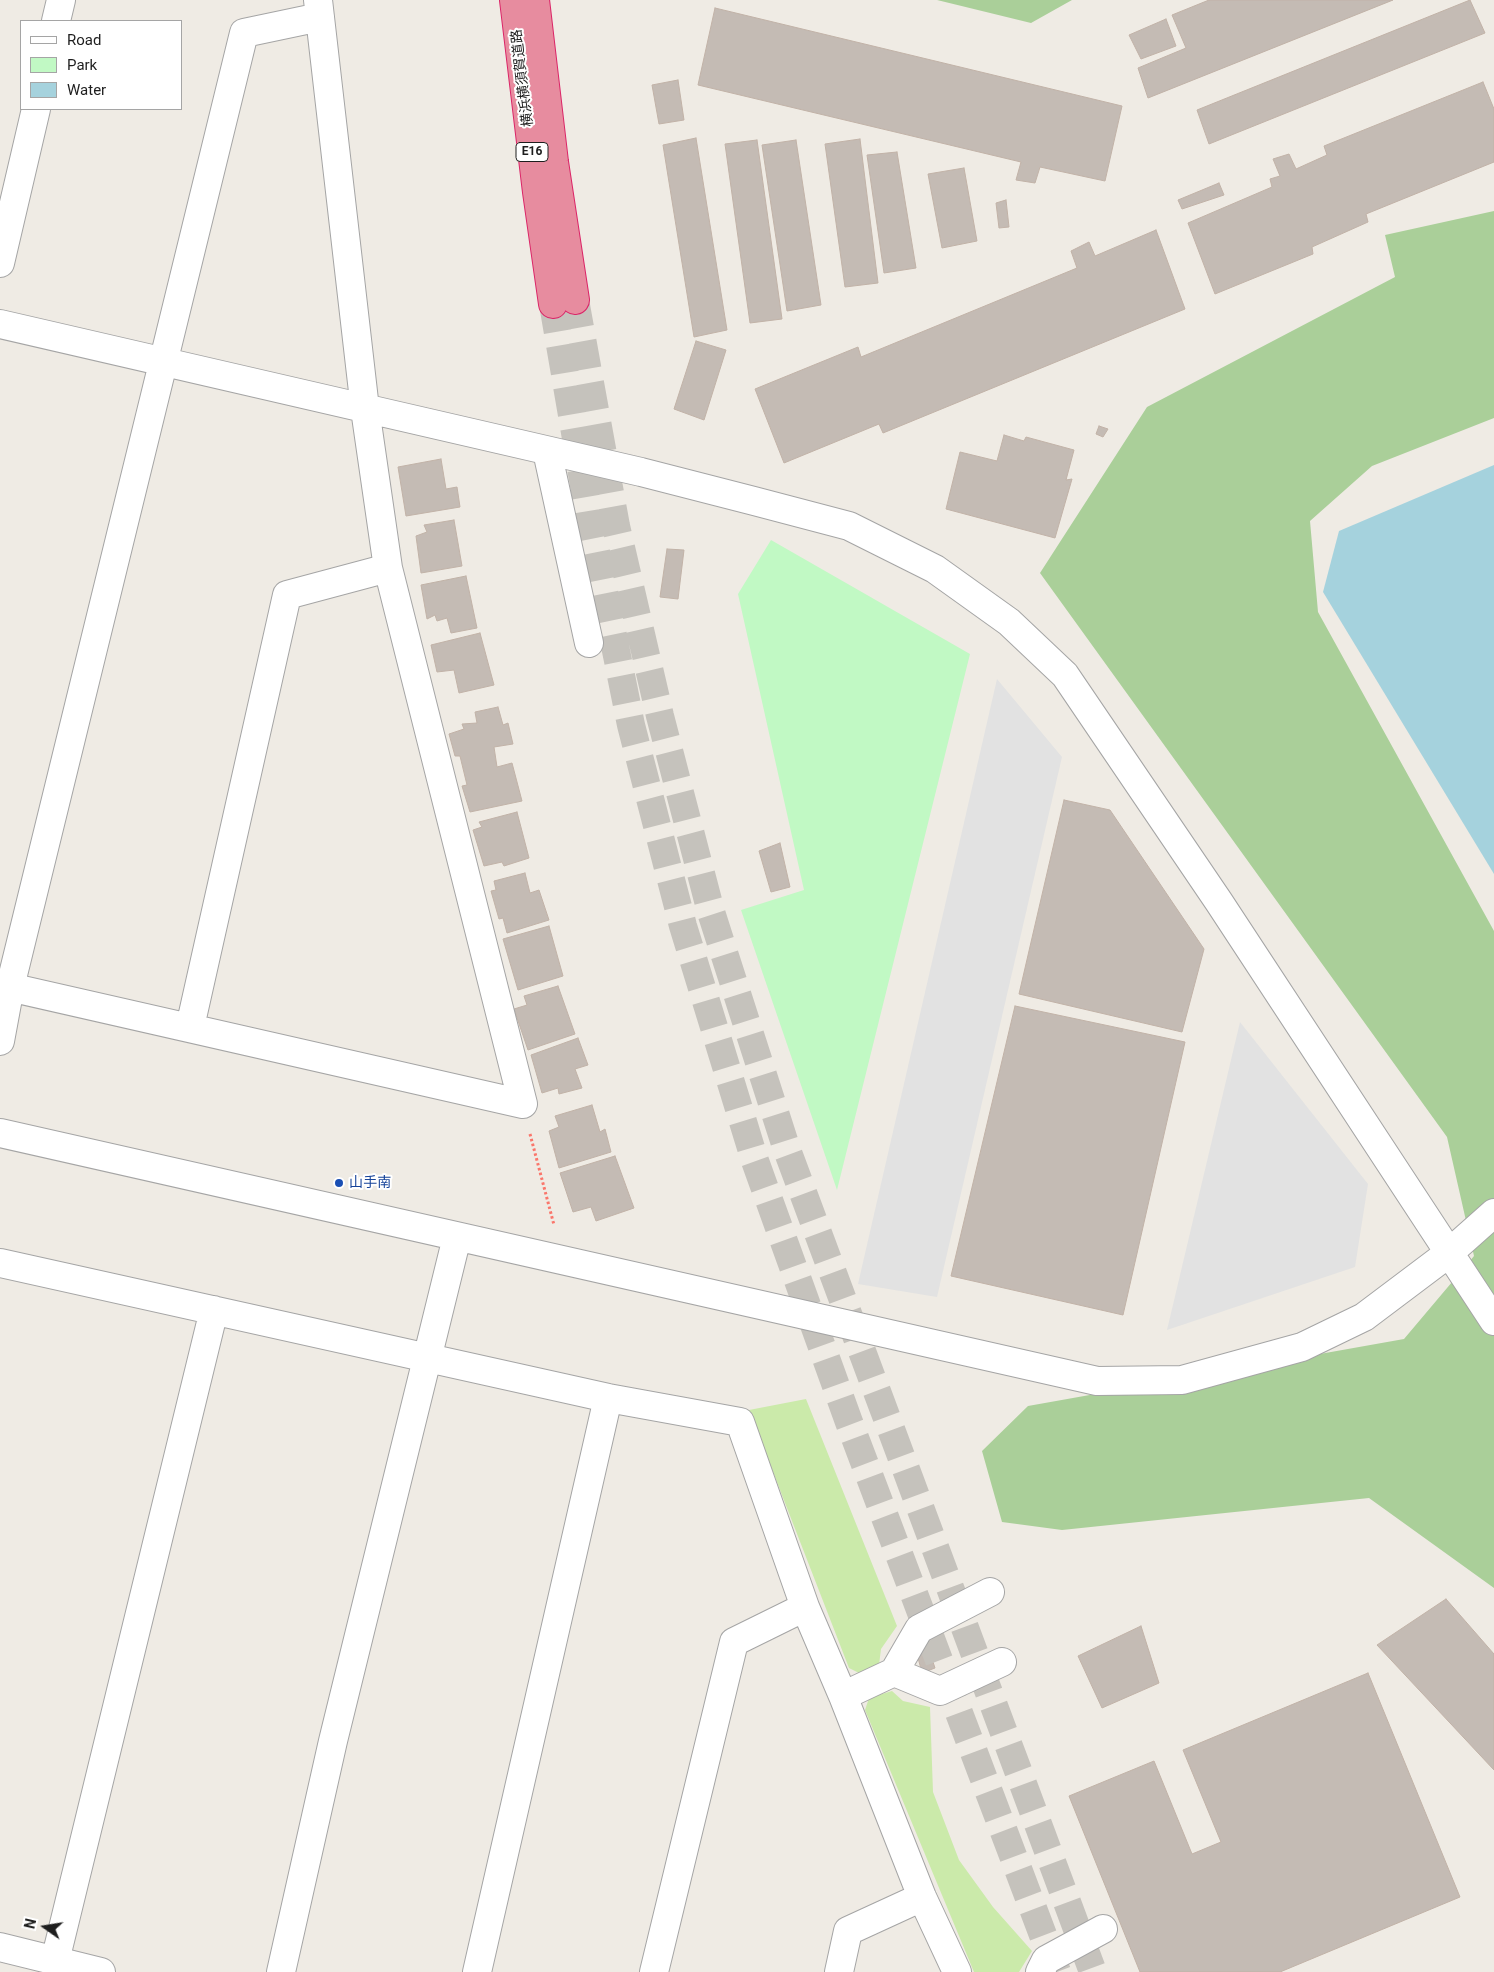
<!DOCTYPE html>
<meta charset="utf-8">
<style>
body{margin:0}
#map{position:relative;width:1494px;height:1972px;overflow:hidden;background:#efebe4;font-family:Roboto,sans-serif}
canvas{display:block}
.legend{position:absolute;left:20px;top:20px;width:162px;height:90px;box-sizing:border-box;background:#fff;border:1px solid #a5a5a5;margin:0;padding:6px 9px;list-style:none;font-size:15px;color:#1e1e1e}
.legend li{display:flex;align-items:center;gap:10px;height:25px}
.legend b{width:25px;border:1px solid #a5a5a5}
.north{position:absolute;left:20px;top:1902px;width:50px;height:50px;-webkit-text-stroke:4px #fff;paint-order:stroke;rotate:283deg;font-size:14px;font-weight:700;line-height:20px;text-align:center;color:#1e1e1e}
.north::after{content:'';display:block;margin:auto;width:18px;height:22px;background:#1e1e1e;clip-path:polygon(50% 0,100% 100%,50% 72%,0 100%)}
</style>
<div id="map">
<canvas width="1494" height="1972"></canvas>
<ul class="legend">
<li><b style="height:6px;background:#fff"></b>Road</li>
<li><b style="height:14px;background:#c1f9c4"></b>Park</li>
<li><b style="height:14px;background:#a5d2dd"></b>Water</li>
</ul>
<div class="north">N</div>
</div>
<script>
const c = document.querySelector('canvas').getContext('2d');
c.lineJoin = 'round';
function fill(path, color) { c.fillStyle = color; c.fill(path, 'evenodd'); }
const toPath = rows => new Path2D(rows.map(r => 'M' + r).join(''));
function strokePath(path, color, width, dash) { c.strokeStyle = color; c.lineWidth = width; c.lineCap = dash ? 'butt' : 'round'; c.setLineDash(dash || []); c.stroke(path); }
function label(font, color, halo, rows, align = 'center') {
  c.font = font + ' Roboto,"Noto Sans JP",sans-serif'; c.lineWidth = 4; c.setLineDash([]); c.textBaseline = 'middle'; c.strokeStyle = halo; c.fillStyle = color; for (const [text, x, y, turn = 0] of rows) {
    c.save(); c.translate(x, y); c.rotate((+turn || 0) * Math.PI / 180); c.textAlign = isNaN(turn) ? turn : align; if (halo) c.strokeText(text, 0, 0); c.fillText(text, 0, 0); c.restore();
  }
}
fill(toPath([
 [806,1399,897,1626,881,1649,879,1665,859,1673,849,1668,749,1410],
 [892,1691,903,1701,930,1707,933,1792,959,1860,993,1907,1032,1951,1019,1972,974,1972,865,1710,869,1698]
]), '#cbeaaa');
fill(toPath([
 [937,0,1072,0,1031,23],
 [1494,211,1494,418,1372,466,1310,521,1318,612,1494,931,1494,1588,1369,1498,1062,1530,1002,1522,982,1451,1028,1406,1404,1339,1474,1256,1447,1137,1040,573,1147,407,1395,277,1385,235]
]), '#aacf99');
fill(toPath([
 [771,540,970,654,837,1190,741,910,804,890,738,594]
]), '#c1f9c4');
fill(toPath([
 [997,679,1062,757,937,1297,858,1284],
 [1240,1022,1368,1184,1355,1267,1167,1330]
]), '#e2e2e2');
fill(toPath([
 [1494,465,1494,874,1323,592,1339,531]
]), '#a5d2dd');
const building = toPath([
 [1209,0,1393,0,1148,98,1138,68,1186,48,1172,15,1209,0],
 [1470,0,1485,33,1209,144,1197,110,1470,0],
 [715,8,1122,106,1105,181,1040,167,1035,183,1016,180,1021,162,698,85,715,8],
 [1166,19,1176,46,1141,59,1129,35,1166,19],
 [678,80,684,120,659,124,652,85,678,80],
 [1483,82,1494,109,1494,162,1366,214,1368,222,1312,247,1313,254,1215,294,1188,223,1272,187,1270,179,1280,176,1273,159,1289,154,1296,169,1327,155,1324,146,1483,82],
 [696,138,727,330,694,337,663,145,696,138],
 [860,139,878,283,845,287,825,144,860,139],
 [757,140,782,319,750,323,725,144,757,140],
 [796,140,821,305,787,311,762,145,796,140],
 [897,152,916,268,884,273,867,155,897,152],
 [964,168,977,241,942,248,928,174,964,168],
 [1219,183,1224,195,1182,209,1178,200,1219,183],
 [1006,200,1009,227,999,228,996,203,1006,200],
 [1156,230,1185,309,883,433,879,424,784,463,755,389,858,347,861,357,1077,268,1071,251,1089,242,1095,256,1156,230],
 [696,341,726,350,704,420,674,409,696,341],
 [1099,426,1108,429,1103,437,1096,434,1099,426],
 [1004,435,1024,441,1026,437,1074,450,1066,480,1072,479,1055,538,946,509,960,452,997,461,1004,435],
 [441,459,446,489,457,487,460,507,406,516,398,467,441,459],
 [454,520,462,566,421,573,416,536,427,532,424,525,454,520],
 [667,549,684,550,678,599,660,597,667,549],
 [466,576,477,628,451,633,447,618,437,621,435,615,427,619,421,585,466,576],
 [480,633,494,685,459,693,454,670,437,672,431,645,480,633],
 [498,707,503,725,508,723,513,744,494,747,497,767,512,763,522,801,470,812,462,786,467,785,460,756,455,756,449,734,464,729,462,724,477,723,475,712,498,707],
 [1064,800,1110,810,1204,949,1182,1032,1019,994,1064,800],
 [517,812,529,858,504,866,502,862,484,866,473,830,482,827,479,822,517,812],
 [780,843,790,887,771,892,759,851,780,843],
 [525,873,530,893,539,890,549,920,507,933,503,918,499,919,491,891,496,890,494,881,525,873],
 [549,926,563,976,518,990,503,939,549,926],
 [558,986,575,1034,528,1050,514,1009,527,1005,524,996,558,986],
 [1015,1006,1185,1042,1123,1315,951,1276,1015,1006],
 [578,1038,588,1065,575,1069,582,1088,559,1094,558,1088,542,1093,531,1055,578,1038],
 [592,1105,600,1132,605,1129,611,1152,559,1168,549,1131,559,1127,555,1116,592,1105],
 [615,1156,634,1208,596,1221,591,1207,573,1212,560,1173,615,1156],
 [1446,1599,1494,1654,1494,1770,1377,1645,1446,1599],
 [1141,1626,1159,1683,1102,1708,1078,1656,1141,1626],
 [929,1650,935,1668,922,1673,917,1654,929,1650],
 [1368,1673,1460,1897,1280,1972,1140,1972,1069,1796,1154,1761,1192,1854,1221,1842,1183,1750,1368,1673]
]);
fill(building, '#c4bbb4');
strokePath(building, '#c1b2a7', 1);
strokePath(toPath([
 [575,300,616,526,660,716,711,912,786,1147,1093,1972],
 [553,304,592,532,631,725,683,926,755,1161,849,1422,1057,1972]
]), '#c5c2bc', 28, [28, 14]);
const minor = toPath([
 [56,21,61,0],
 [0,263,36,109],
 [0,324,641,472,754,501,849,526,935,569,1009,622,1065,675,1219,902,1494,1321],
 [547,451,589,643],
 [0,985,523,1104,388,568,365,409,318,0],
 [190,1027,287,595,388,568],
 [0,1041,10,987,244,33,320,17],
 [0,1133,1097,1381,1182,1380,1302,1347,1364,1317,1449,1253,1494,1213],
 [0,1263,608,1398,740,1422,805,1607,734,1642,654,1972],
 [805,1607,843,1696,922,1897,957,1972],
 [894,1672,919,1629,990,1592],
 [843,1696,894,1672,940,1691,1002,1662],
 [0,1947,101,1972],
 [55,1961,214,1310],
 [281,1972,333,1741,457,1237],
 [477,1972,608,1398],
 [839,1972,848,1931,922,1897],
 [1040,1972,1046,1960,1103,1929]
]);
const highway = toPath([
 [514,0,537,192,553,304],
 [535,0,554,162,575,300]
]);
strokePath(minor, '#a5a5a5', 30);
strokePath(highway, '#db2467', 30);
strokePath(toPath([
 [530,1134,554,1225]
]), '#fa766b', 3, [2.5, 2.5]);
strokePath(minor, '#fff', 28);
strokePath(highway, '#e78c9f', 28);
for (const [x, y, r, color] of [
 [339,1183,5,"#1a4fb4"]
]) { const dot = new Path2D(); dot.arc(x, y, r, 0, 2 * Math.PI); c.fillStyle = color; c.fill(dot); strokePath(dot, '#fff', 2); }
for (const [x, y, w] of [
 [532,152,32]
]) { const box = new Path2D(); box.roundRect(x - w / 2, y - 9.5, w, 19, 4); c.fillStyle = '#fff'; c.fill(box); strokePath(box, '#1e1e1e', 1); }
label('bold 12px', '#1e1e1e', null, [
 ["E16",532,152]
]);
label('14px', '#1e1e1e', '#fff', [
 ["横浜横須賀道路",523,78,-97]
]);
label('14px', '#164399', '#fff', [
 ["山手南",349,1183]
], 'left');
</script>
